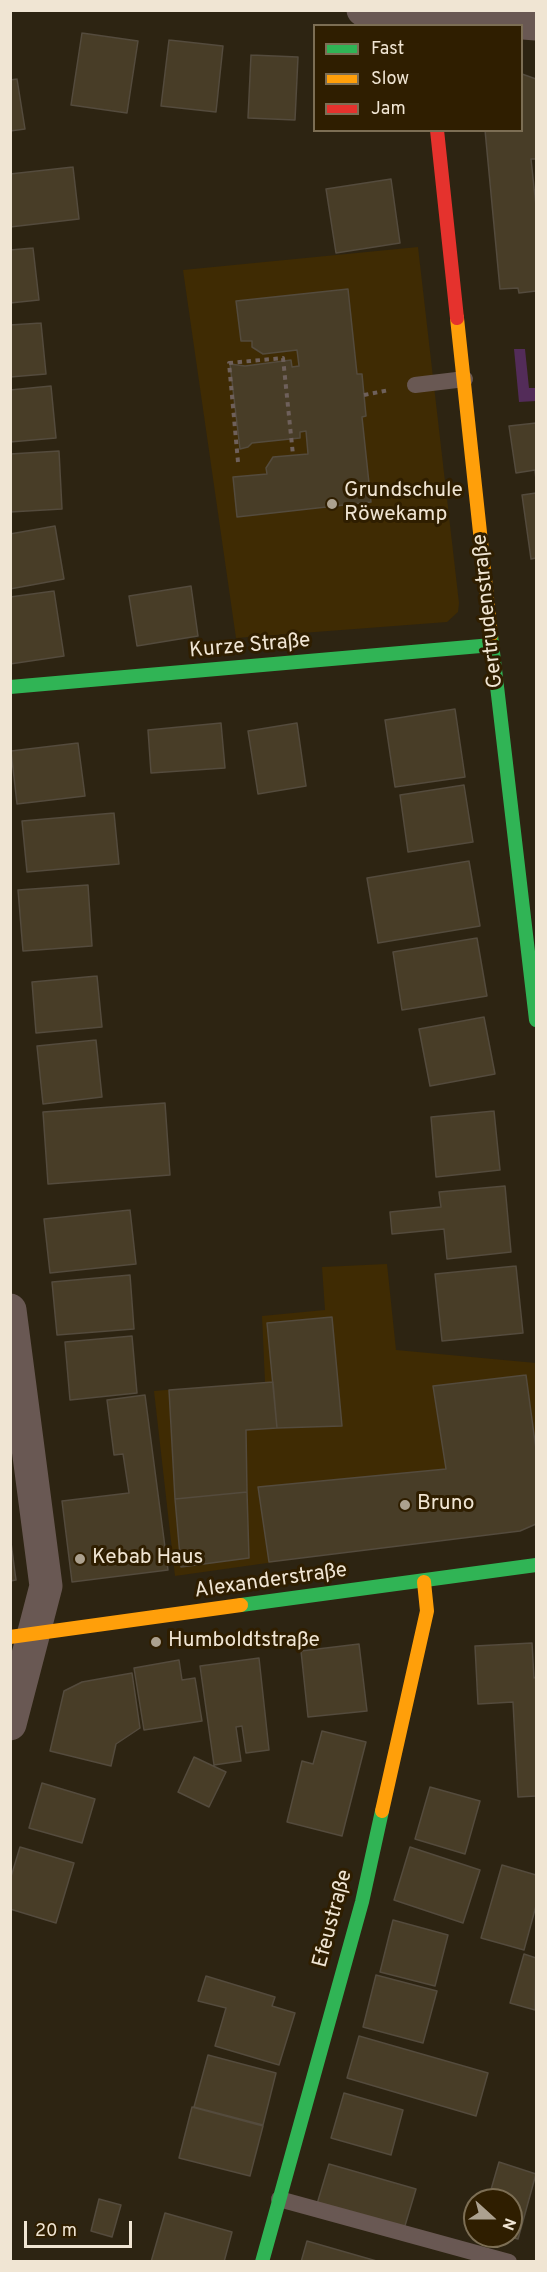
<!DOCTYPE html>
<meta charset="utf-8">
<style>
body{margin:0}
#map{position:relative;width:547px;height:2272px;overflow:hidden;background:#2d2412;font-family:Overpass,sans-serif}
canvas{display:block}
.frame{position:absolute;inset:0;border:12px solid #f0e5d3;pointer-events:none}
.legend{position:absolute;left:313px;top:24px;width:210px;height:108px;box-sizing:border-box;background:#2f1e00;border:2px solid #7c6e54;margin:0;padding:8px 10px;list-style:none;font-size:18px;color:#f0e5d3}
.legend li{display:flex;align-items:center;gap:12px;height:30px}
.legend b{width:30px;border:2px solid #7c6e54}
.north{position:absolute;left:463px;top:2188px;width:60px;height:60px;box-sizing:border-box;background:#2f1e00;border:2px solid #7c6e54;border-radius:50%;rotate:111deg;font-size:16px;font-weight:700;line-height:24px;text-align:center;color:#f0e5d3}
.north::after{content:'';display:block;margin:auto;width:21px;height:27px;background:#aca18f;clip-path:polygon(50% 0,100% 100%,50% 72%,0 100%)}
.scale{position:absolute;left:24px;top:2221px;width:108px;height:27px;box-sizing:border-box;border:3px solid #f0e5d3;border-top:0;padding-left:8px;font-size:18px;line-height:21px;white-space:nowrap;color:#f0e5d3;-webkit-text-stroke:4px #2f1e00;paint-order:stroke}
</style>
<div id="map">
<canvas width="547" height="2272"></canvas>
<div class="frame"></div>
<ul class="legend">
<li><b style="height:8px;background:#30b455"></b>Fast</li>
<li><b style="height:8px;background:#ff9f0a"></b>Slow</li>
<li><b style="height:8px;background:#e5322d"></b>Jam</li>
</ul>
<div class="north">N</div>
<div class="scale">20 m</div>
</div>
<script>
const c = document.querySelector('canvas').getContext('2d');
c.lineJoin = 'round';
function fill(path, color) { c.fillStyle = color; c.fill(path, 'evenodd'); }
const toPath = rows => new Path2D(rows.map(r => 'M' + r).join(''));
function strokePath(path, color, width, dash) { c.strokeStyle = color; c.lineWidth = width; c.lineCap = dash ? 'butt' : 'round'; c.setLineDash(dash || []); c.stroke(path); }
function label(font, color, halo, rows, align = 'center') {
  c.font = font + ' Overpass,sans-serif'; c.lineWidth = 6; c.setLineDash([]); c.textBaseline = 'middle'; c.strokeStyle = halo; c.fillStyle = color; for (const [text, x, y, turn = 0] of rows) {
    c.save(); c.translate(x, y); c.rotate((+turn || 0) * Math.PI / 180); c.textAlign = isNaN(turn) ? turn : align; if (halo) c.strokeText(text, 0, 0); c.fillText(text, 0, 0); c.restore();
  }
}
fill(toPath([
 [418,247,459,603,458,612,447,622,236,638,183,270],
 [387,1264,396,1350,536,1363,536,1525,175,1576,154,1391,265,1382,262,1316,325,1310,322,1267]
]), '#3f2b03');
fill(toPath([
 [514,349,525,349,529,388,536,388,536,401,519,402]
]), '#532c59');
const building = toPath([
 [82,33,138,41,127,113,71,105,82,33],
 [169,40,223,46,216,112,161,106,169,40],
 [251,55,298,57,295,120,248,118,251,55],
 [522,74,536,79,536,159,531,159,536,206,536,291,519,293,518,288,500,289,485,130,522,130,522,74],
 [17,79,25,129,10,131,10,80,17,79],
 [73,167,79,219,10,227,10,174,73,167],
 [391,179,400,243,336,253,326,189,391,179],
 [33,248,39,300,10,303,10,250,33,248],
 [348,289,357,374,362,374,366,416,362,417,371,502,237,517,233,477,267,474,266,468,273,457,308,454,306,431,300,432,300,438,252,443,248,447,240,449,230,364,245,366,291,360,292,367,299,366,297,350,263,354,252,347,252,341,241,341,236,301,348,289],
 [41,323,46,374,10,377,10,325,41,323],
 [51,386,56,438,10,442,10,390,51,386],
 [536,423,536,480,535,470,516,473,509,426,536,423],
 [59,451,62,509,10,512,10,454,59,451],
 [536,493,536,558,531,559,522,495,536,493],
 [55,526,64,579,10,589,10,534,55,526],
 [191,586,198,636,137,646,129,596,191,586],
 [54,591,64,656,10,664,10,597,54,591],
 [455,709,465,777,395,787,385,720,455,709],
 [221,723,225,768,151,773,148,730,221,723],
 [297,723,306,786,258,794,248,731,297,723],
 [78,743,85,796,17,804,11,751,78,743],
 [464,785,473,842,408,852,400,795,464,785],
 [114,813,119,864,27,872,22,821,114,813],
 [469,861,480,926,378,943,367,878,469,861],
 [88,885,92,946,23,951,18,890,88,885],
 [477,938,487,996,402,1010,393,952,477,938],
 [97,976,102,1027,36,1033,32,982,97,976],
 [484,1017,495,1074,430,1086,419,1029,484,1017],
 [96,1040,102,1097,43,1104,37,1046,96,1040],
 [165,1103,170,1175,48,1184,43,1112,165,1103],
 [494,1111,500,1170,436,1177,431,1117,494,1111],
 [505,1186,511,1252,447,1259,444,1229,392,1234,390,1212,441,1207,439,1192,505,1186],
 [130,1210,136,1264,50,1273,44,1219,130,1210],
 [516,1266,523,1333,442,1341,435,1274,516,1266],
 [130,1275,134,1329,57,1335,52,1282,130,1275],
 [332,1317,342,1426,277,1428,267,1323,332,1317],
 [132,1336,137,1393,70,1400,65,1342,132,1336],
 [526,1375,536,1449,536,1524,520,1531,269,1562,258,1487,446,1469,433,1386,526,1375],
 [273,1382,277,1428,246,1430,247,1492,175,1499,169,1390,273,1382],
 [145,1395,168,1570,72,1582,62,1501,129,1493,123,1454,114,1455,107,1400,145,1395],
 [247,1492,249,1558,181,1567,175,1499,247,1492],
 [10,1535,16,1580,10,1581,10,1535],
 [532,1643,534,1678,536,1677,536,1796,518,1797,513,1702,478,1704,475,1646,532,1643],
 [359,1644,367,1711,308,1717,301,1651,359,1644],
 [259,1658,269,1750,246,1753,242,1726,236,1727,241,1761,214,1765,200,1666,259,1658],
 [179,1660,182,1680,195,1678,202,1721,144,1730,134,1668,179,1660],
 [132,1673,140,1728,116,1744,111,1766,50,1751,64,1691,82,1682,132,1673],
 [322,1731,366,1742,342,1836,287,1822,302,1761,313,1764,322,1731],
 [194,1757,226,1772,209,1807,178,1792,194,1757],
 [42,1783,95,1799,82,1843,29,1828,42,1783],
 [430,1787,480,1801,465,1854,415,1839,430,1787],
 [20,1847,74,1863,56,1923,10,1909,10,1880,20,1847],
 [410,1847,480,1870,463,1923,394,1900,410,1847],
 [502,1865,536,1875,536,1906,524,1950,481,1938,502,1865],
 [393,1920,448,1935,435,1986,380,1972,393,1920],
 [524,1954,536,1958,535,2010,510,2003,524,1954],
 [376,1975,437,1991,423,2043,363,2027,376,1975],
 [206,1976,275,1997,272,2006,295,2013,279,2065,215,2046,226,2008,198,2001,206,1976],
 [359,2036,488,2073,476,2116,347,2078,359,2036],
 [208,2055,276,2073,263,2125,194,2107,208,2055],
 [344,2093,403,2110,391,2155,331,2138,344,2093],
 [192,2107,263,2126,250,2176,179,2158,192,2107],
 [499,2162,536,2174,518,2239,507,2236,511,2236,511,2200,488,2200,499,2162],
 [329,2164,416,2189,404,2229,317,2204,329,2164],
 [99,2199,121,2205,112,2237,91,2231,99,2199],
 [165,2213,232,2232,224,2262,151,2262,165,2213],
 [307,2241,380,2262,301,2262,307,2241]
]);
fill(building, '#483d27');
strokePath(building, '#544b3d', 1.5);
strokePath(toPath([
 [364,395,389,390],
 [238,462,229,363,283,358,293,455]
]), '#6e605b', 4, [4.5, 4.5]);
strokePath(toPath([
 [415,385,465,379],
 [279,2199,509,2262]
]), '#695853', 16);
strokePath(toPath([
 [363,10,370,14,433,25,455,25,485,20,536,24],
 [10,1310,46,1586,10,1724]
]), '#695853', 33);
strokePath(toPath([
 [491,635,536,1020],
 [10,687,492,645],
 [241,1605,536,1565],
 [262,2262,362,1902,382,1811]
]), '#30b455', 14);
strokePath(toPath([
 [457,318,491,635],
 [10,1637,241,1605],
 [382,1811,427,1611,424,1582]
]), '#ff9f0a', 14);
strokePath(toPath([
 [437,130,457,318]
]), '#e5322d', 14);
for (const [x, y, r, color] of [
 [332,504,6,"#aca18f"],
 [405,1505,6,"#aca18f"],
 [80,1559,6,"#aca18f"],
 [156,1642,6,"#aca18f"]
]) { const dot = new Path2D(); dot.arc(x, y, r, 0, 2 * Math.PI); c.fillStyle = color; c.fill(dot); strokePath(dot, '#2f1e00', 2); }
label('21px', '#f0e5d3', '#2f1e00', [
 ["Grundschule",344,492],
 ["Röwekamp",344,516],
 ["Bruno",417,1505],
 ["Kebab Haus",92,1559],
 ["Humboldtstraße",168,1642]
], 'left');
label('21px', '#f0e5d3', '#2f1e00', [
 ["Gertrudenstraße",489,611,-96],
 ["Kurze Straße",250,647,-5],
 ["Alexanderstraße",271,1582,-8],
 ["Efeustraße",334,1919,-75]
]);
</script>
